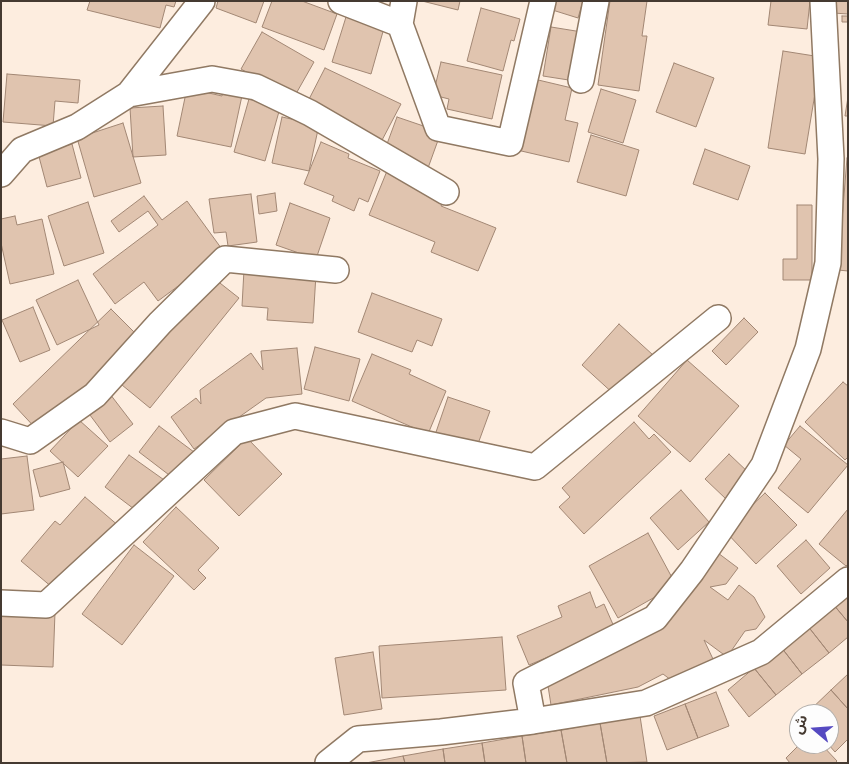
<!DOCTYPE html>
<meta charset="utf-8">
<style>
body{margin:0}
#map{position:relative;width:849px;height:764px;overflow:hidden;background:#fdeddf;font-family:"Varela Round","Noto Sans Arabic",sans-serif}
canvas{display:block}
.frame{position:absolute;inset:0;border:2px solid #453a31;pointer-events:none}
.north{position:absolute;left:789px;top:704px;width:50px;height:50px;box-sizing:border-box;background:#fdfdfd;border:1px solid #b3afab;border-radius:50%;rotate:288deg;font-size:14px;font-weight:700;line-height:20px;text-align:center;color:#453a31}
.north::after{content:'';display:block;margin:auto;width:18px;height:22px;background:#5549c1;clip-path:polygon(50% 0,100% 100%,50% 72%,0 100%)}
</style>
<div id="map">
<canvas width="849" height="764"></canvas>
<div class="frame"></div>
<div class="north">ش</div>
</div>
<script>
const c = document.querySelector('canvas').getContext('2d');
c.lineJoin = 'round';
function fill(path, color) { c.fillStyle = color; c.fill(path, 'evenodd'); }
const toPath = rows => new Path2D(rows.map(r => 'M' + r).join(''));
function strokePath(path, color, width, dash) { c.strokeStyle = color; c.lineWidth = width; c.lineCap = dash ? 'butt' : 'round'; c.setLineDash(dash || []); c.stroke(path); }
const building = toPath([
 [90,1,176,1,174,7,166,5,160,28,87,10,90,1],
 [218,1,264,1,256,23,216,8,218,1],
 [272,1,302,1,337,14,324,50,262,27,272,1],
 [422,1,460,1,458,10,422,1],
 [549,1,583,1,578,18,546,8,549,1],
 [610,1,647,1,642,36,647,36,639,91,598,85,610,1],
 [771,1,810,1,807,29,768,25,771,1],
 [833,1,848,1,848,14,833,13,833,1],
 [481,8,520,19,514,41,511,40,503,71,467,61,481,8],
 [842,16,848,16,848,22,842,22,842,16],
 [346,17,384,28,371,74,332,62,346,17],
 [551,27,582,32,575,81,543,76,551,27],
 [262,32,314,62,293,99,241,69,262,32],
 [783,51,821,57,805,154,768,148,783,51],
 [441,62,502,75,492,119,447,109,449,99,433,95,441,62],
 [674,63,714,78,696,127,656,112,674,63],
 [325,68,401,104,380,144,306,105,325,68],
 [7,74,80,80,78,103,55,101,53,126,3,122,7,74],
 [534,79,572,88,565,120,578,123,569,162,517,150,534,79],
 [224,87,243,91,231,147,177,136,187,88,222,96,224,87],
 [601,89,636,100,623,143,588,132,601,89],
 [848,97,848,116,845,116,848,97],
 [249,99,280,108,265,161,234,152,249,99],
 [163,106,166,155,133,157,130,108,163,106],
 [282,117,319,125,309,171,272,163,282,117],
 [397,117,441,132,428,168,384,152,397,117],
 [123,123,141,183,94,197,77,138,123,123],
 [591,135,639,150,626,196,577,182,591,135],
 [321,142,349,154,348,158,380,171,368,202,359,198,354,211,332,201,334,196,304,184,321,142],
 [72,144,81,178,47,187,38,153,72,144],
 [705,149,750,166,738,200,693,184,705,149],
 [847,158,848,158,848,271,838,270,847,158],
 [387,171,446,195,441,206,496,228,478,271,431,252,435,242,369,215,387,171],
 [275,193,277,211,259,214,257,196,275,193],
 [251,194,257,242,228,246,226,232,214,233,209,199,251,194],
 [144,196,162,220,187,201,224,252,158,301,144,282,115,304,93,274,158,225,148,211,119,232,111,221,144,196],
 [88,202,104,253,64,266,48,216,88,202],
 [290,203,330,218,316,259,276,245,290,203],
 [797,205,812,205,812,280,783,280,783,259,797,259,797,205],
 [15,216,17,225,42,219,54,274,10,284,1,243,1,219,15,216],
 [244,270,316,274,313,323,267,320,268,308,242,306,244,270],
 [211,276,239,298,150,408,122,385,211,276],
 [78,280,99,325,57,345,36,300,78,280],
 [372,293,442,319,432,346,417,340,412,352,358,332,372,293],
 [33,307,50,350,20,362,2,320,33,307],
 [111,309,139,337,39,432,13,404,111,309],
 [744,318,758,332,726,365,712,351,744,318],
 [619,324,653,355,616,396,582,365,619,324],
 [315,347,360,359,349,401,304,389,315,347],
 [297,348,302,394,266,398,194,449,171,417,196,398,201,404,200,390,251,353,263,370,261,351,297,348],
 [372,354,411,370,409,374,446,391,428,434,352,401,372,354],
 [687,360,739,406,690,462,638,416,687,360],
 [843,382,848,386,848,457,845,460,805,422,843,382],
 [110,394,133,424,110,442,87,411,110,394],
 [448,397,490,411,475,452,434,438,448,397],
 [79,420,108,446,78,477,50,451,79,420],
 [634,422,649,439,654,434,671,452,584,534,559,507,570,497,562,488,634,422],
 [159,426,198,455,177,481,139,452,159,426],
 [800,426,848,465,808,513,778,488,801,459,784,445,800,426],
 [247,438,282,474,239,516,204,480,247,438],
 [729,454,750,474,726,499,705,479,729,454],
 [129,455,167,482,142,515,105,487,129,455],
 [27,456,34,510,1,514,1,459,27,456],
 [63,462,70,489,40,497,33,470,63,462],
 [681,490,709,522,678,550,650,518,681,490],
 [765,493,797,525,756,564,725,531,765,493],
 [85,497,120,527,90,563,81,555,53,588,21,561,55,521,60,525,85,497],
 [176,507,219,548,198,570,206,578,194,590,143,542,176,507],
 [848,509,848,564,846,566,819,544,848,509],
 [648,533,676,585,618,618,589,566,648,533],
 [806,540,830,568,801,594,777,566,806,540],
 [134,545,174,576,122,645,82,614,134,545],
 [714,550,738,568,726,584,710,587,728,600,739,585,754,597,765,617,756,629,745,631,727,657,704,640,713,659,671,680,663,674,638,687,551,705,548,686,653,632,714,550],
 [590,592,596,608,604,604,615,629,529,665,517,636,562,617,558,606,590,592],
 [848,592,848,622,833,604,848,592],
 [833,604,848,622,848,637,829,653,807,625,833,604],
 [1,610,55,612,53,667,1,665,1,610],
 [807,625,829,653,802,674,781,647,807,625],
 [502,637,506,690,382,698,379,646,502,637],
 [781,647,802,674,776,695,754,668,781,647],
 [373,652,382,709,344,715,335,658,373,652],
 [754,668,776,695,749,717,728,690,754,668],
 [848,674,848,709,831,690,848,674],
 [831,690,848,709,848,739,835,752,828,744,829,714,806,714,831,690],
 [716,692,729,726,698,738,685,704,716,692],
 [685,704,698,738,667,750,654,716,685,704],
 [640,716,647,762,607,763,600,723,640,716],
 [600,723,607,763,567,763,561,730,600,723],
 [561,730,567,763,526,763,522,736,561,730],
 [522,736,526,763,485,763,482,743,522,736],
 [482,743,485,763,445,763,443,749,482,743],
 [800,744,821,744,837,761,835,763,790,763,786,758,800,744],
 [443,749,445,763,405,763,403,756,443,749],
 [403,756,405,763,366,763,403,756]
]);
fill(building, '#e0c4af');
strokePath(building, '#a28774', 1);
const street = toPath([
 [341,1,400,24,404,1],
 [400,24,438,128,510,143,543,1],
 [581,80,596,1],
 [129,94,212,79,256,87,310,113,446,192],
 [1,174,22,150,77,127,129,94,202,1],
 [1,432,30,441,95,395,160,323,225,259,336,270],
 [1,603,46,605,234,432,295,416,535,467,718,318],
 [533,721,526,683,655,618,692,571,764,465,808,349,828,263,831,159,823,1],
 [328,763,358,739,441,732,533,721,646,703,761,652,848,580]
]);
strokePath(street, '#907963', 28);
strokePath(street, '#fff', 25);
</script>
